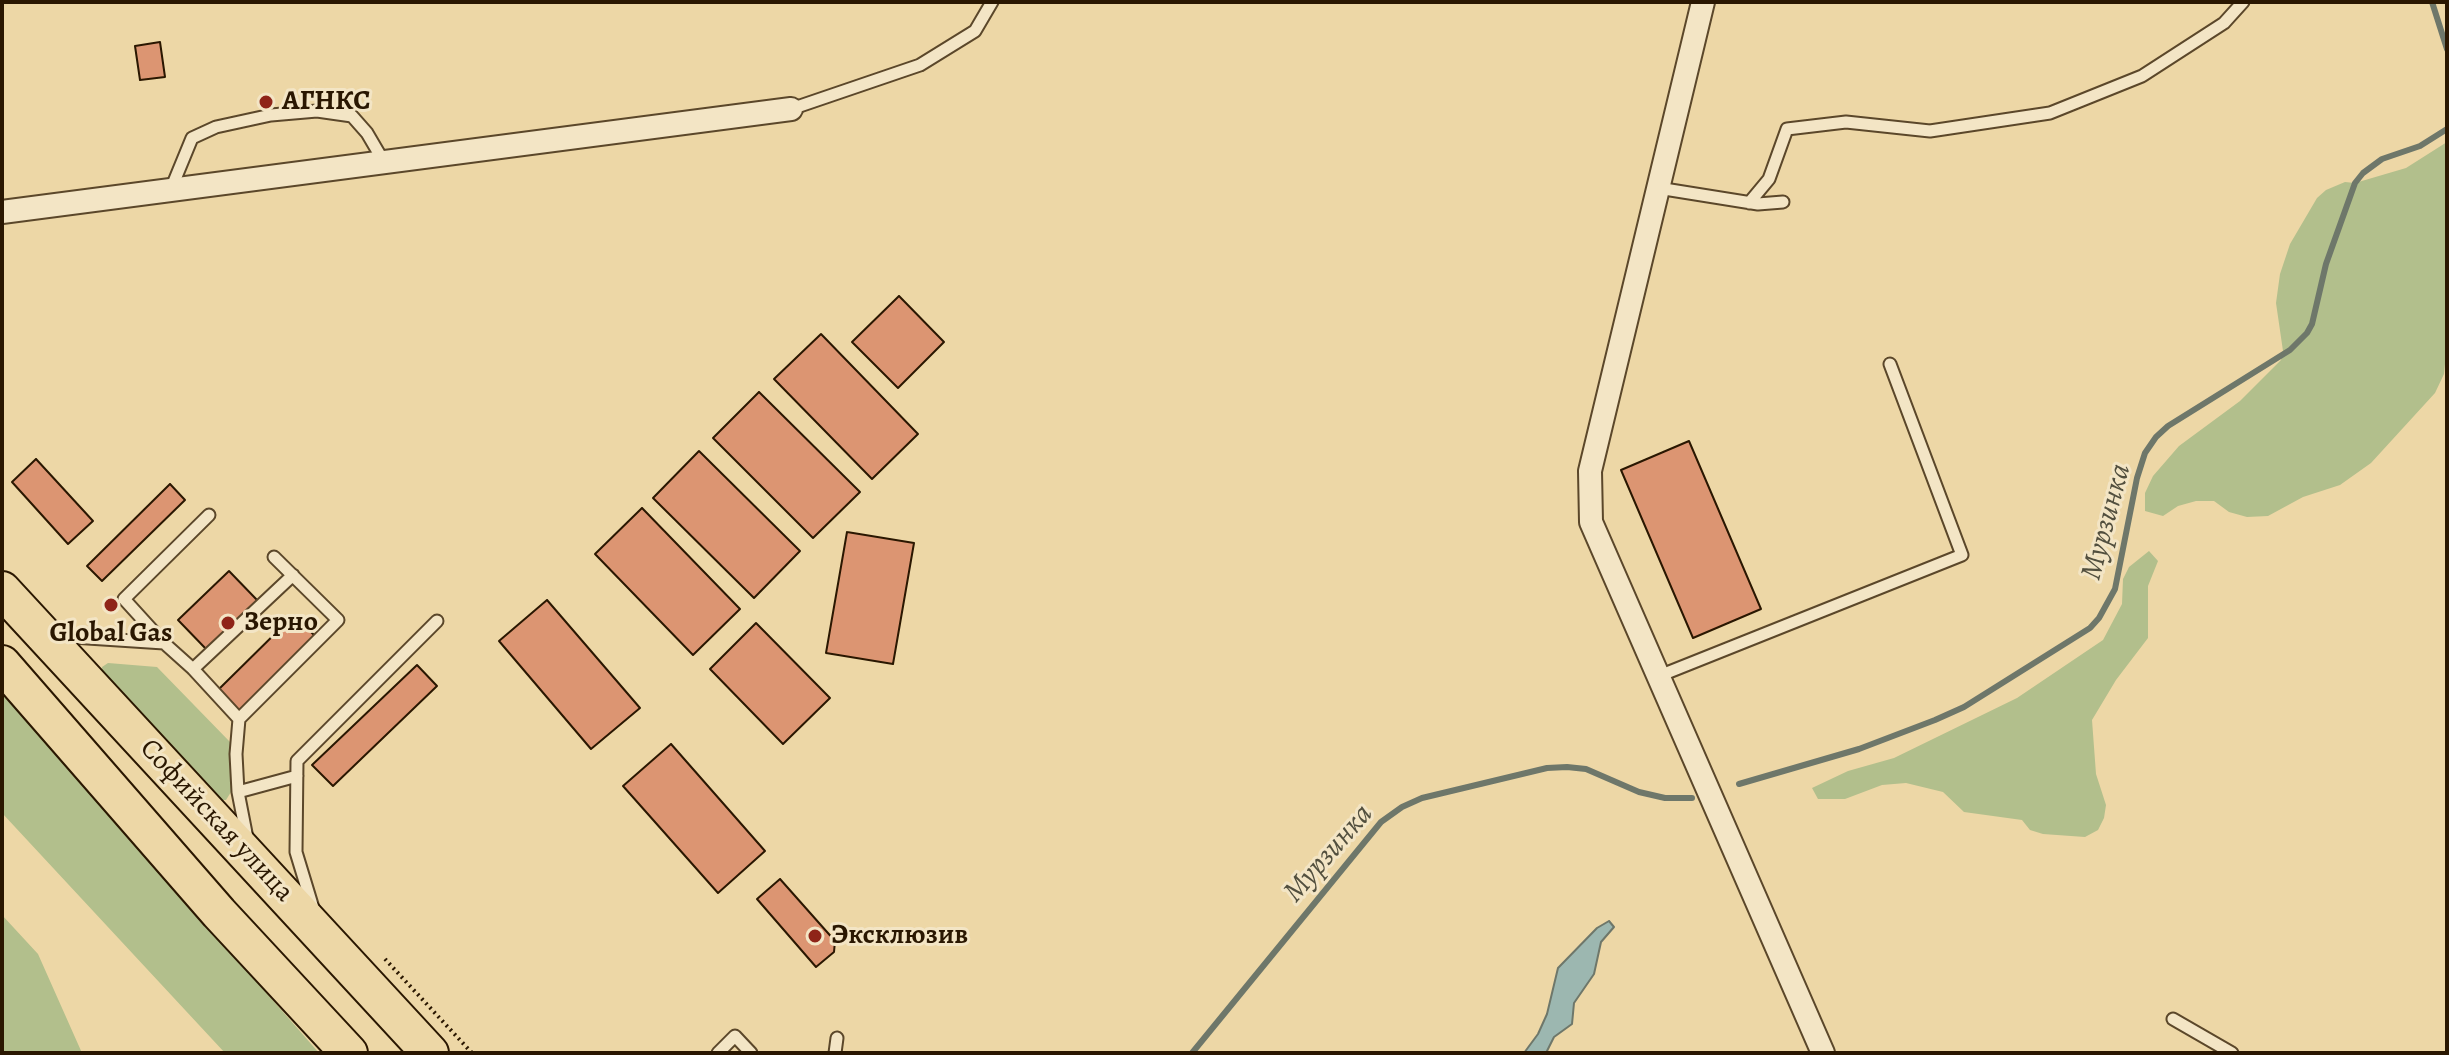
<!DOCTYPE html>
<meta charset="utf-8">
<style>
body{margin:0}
#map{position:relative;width:2449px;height:1055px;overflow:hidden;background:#edd7a6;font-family:Alegreya,serif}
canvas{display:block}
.frame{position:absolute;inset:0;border:4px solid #2a1701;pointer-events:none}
</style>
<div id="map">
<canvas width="2449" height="1055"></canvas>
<div class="frame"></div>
</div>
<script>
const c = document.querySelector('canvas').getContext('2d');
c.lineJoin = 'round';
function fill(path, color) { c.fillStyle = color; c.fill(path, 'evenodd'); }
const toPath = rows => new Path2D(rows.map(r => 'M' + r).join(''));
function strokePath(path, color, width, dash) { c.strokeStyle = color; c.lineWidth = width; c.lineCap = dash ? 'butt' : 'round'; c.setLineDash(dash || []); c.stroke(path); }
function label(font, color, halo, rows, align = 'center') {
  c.font = font + ' Alegreya,serif'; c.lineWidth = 6; c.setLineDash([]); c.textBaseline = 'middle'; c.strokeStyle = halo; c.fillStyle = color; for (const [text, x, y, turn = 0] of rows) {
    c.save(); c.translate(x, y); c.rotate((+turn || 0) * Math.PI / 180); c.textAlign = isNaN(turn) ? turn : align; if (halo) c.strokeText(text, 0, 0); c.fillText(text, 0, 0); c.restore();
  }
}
fill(toPath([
 [2447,142,2447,344,2444,374,2435,393,2371,463,2340,485,2303,497,2268,516,2247,517,2229,512,2214,501,2196,501,2178,506,2163,516,2145,511,2145,493,2153,476,2179,446,2240,401,2281,360,2283,351,2276,303,2280,274,2290,244,2317,198,2326,190,2345,182,2355,183,2406,168],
 [2149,551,2158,561,2148,586,2148,638,2116,680,2092,720,2096,774,2106,805,2104,818,2098,830,2085,837,2043,834,2030,830,2022,820,1964,812,1943,792,1906,783,1882,785,1845,799,1818,799,1812,788,1848,771,1894,758,2017,698,2103,640,2122,604,2123,579,2129,567],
 [108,663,157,667,230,742,231,792,226,800,220,800,103,679,102,667],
 [2,691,11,701,319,1053,225,1053,2,813],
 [2,915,38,954,82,1053,2,1053]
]), '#b2bf8c');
const water = toPath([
 [1609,921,1614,927,1601,942,1594,974,1574,1003,1572,1024,1554,1037,1546,1053,1524,1053,1538,1034,1547,1014,1558,968,1597,928,1609,921]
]);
fill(water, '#9cb7b0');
strokePath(water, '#6e776a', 2);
strokePath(toPath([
 [2432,2,2447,49],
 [1739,784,1859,749,1935,720,1964,707,2090,628,2099,618,2115,589,2137,478,2145,453,2156,437,2168,426,2290,350,2307,333,2312,324,2326,264,2355,183,2363,173,2382,159,2420,146,2447,129],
 [1192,1053,1381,822,1402,807,1422,798,1547,768,1567,767,1586,769,1639,792,1665,798,1692,798]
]), '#6e776a', 6);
const building = toPath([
 [160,42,165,77,140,80,135,46,160,42],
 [899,296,944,342,898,388,852,342,899,296],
 [821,334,918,434,872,479,774,379,821,334],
 [759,392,860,492,813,538,713,438,759,392],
 [1689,441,1761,609,1693,638,1621,470,1689,441],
 [699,451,800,551,754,598,653,498,699,451],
 [36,459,93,521,68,544,12,482,36,459],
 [170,484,185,500,102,581,87,566,170,484],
 [642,508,740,609,693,655,595,554,642,508],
 [847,532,914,543,893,664,826,653,847,532],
 [229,571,258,601,207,650,178,620,229,571],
 [547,600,640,708,591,749,499,641,547,600],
 [294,615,316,637,240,712,218,690,294,615],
 [756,623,830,698,783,744,710,669,756,623],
 [417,665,437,686,333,786,312,765,417,665],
 [671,744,765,851,718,893,623,786,671,744],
 [780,879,835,941,834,952,816,967,757,899,780,879]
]);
fill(building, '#dc9572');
strokePath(building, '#2a1701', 2);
const service = toPath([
 [791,109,920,65,975,31,992,2],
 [1658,188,1758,204,1783,202],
 [171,189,192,138,216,127,271,115,317,111,352,116,367,133,384,162],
 [1749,203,1769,179,1787,129,1846,122,1930,131,2050,113,2142,76,2224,23,2243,2],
 [57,636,164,643,193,669,239,719,236,754,238,792,247,838],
 [164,643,124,599,209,515],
 [193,669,293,575],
 [1659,676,1962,555,1890,364],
 [239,719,338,620,274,557],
 [238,792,297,776],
 [313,908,296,852,297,761,437,621],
 [2173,1019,2232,1053],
 [718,1053,735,1036,751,1053],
 [835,1053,837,1038]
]);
const minor = toPath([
 [1703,2,1590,471,1591,522,1823,1053],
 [2,212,791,109]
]);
const primary = toPath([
 [2,590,430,1053],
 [2,664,219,913,349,1053]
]);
strokePath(service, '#5b472a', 15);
strokePath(minor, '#5b472a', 26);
strokePath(primary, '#2a1701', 40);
strokePath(toPath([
 [385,959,472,1053]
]), '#2a1701', 4, [2, 4]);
strokePath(service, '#f3e5c5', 11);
strokePath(minor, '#f3e5c5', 22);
strokePath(primary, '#edd7a6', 36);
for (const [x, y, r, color] of [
 [266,102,8,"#8f2418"],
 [111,605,8,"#8f2418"],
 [228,623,8,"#8f2418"],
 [815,936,8,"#8f2418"]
]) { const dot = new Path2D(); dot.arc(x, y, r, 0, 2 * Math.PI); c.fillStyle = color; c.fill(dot); strokePath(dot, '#f3e5c5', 3); }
label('bold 28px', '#2a1701', '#f3e5c5', [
 ["АГНКС",282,102],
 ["Зерно",244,623],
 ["Global Gas",111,634,"center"],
 ["Эксклюзив",831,936]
], 'left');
label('28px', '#2a1701', '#f3e5c5', [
 ["Софийская улица",216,821,47]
]);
label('italic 30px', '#524f3e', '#f3e5c5', [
 ["Мурзинка",2107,522,-75],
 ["Мурзинка",1329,854,-49]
]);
</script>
